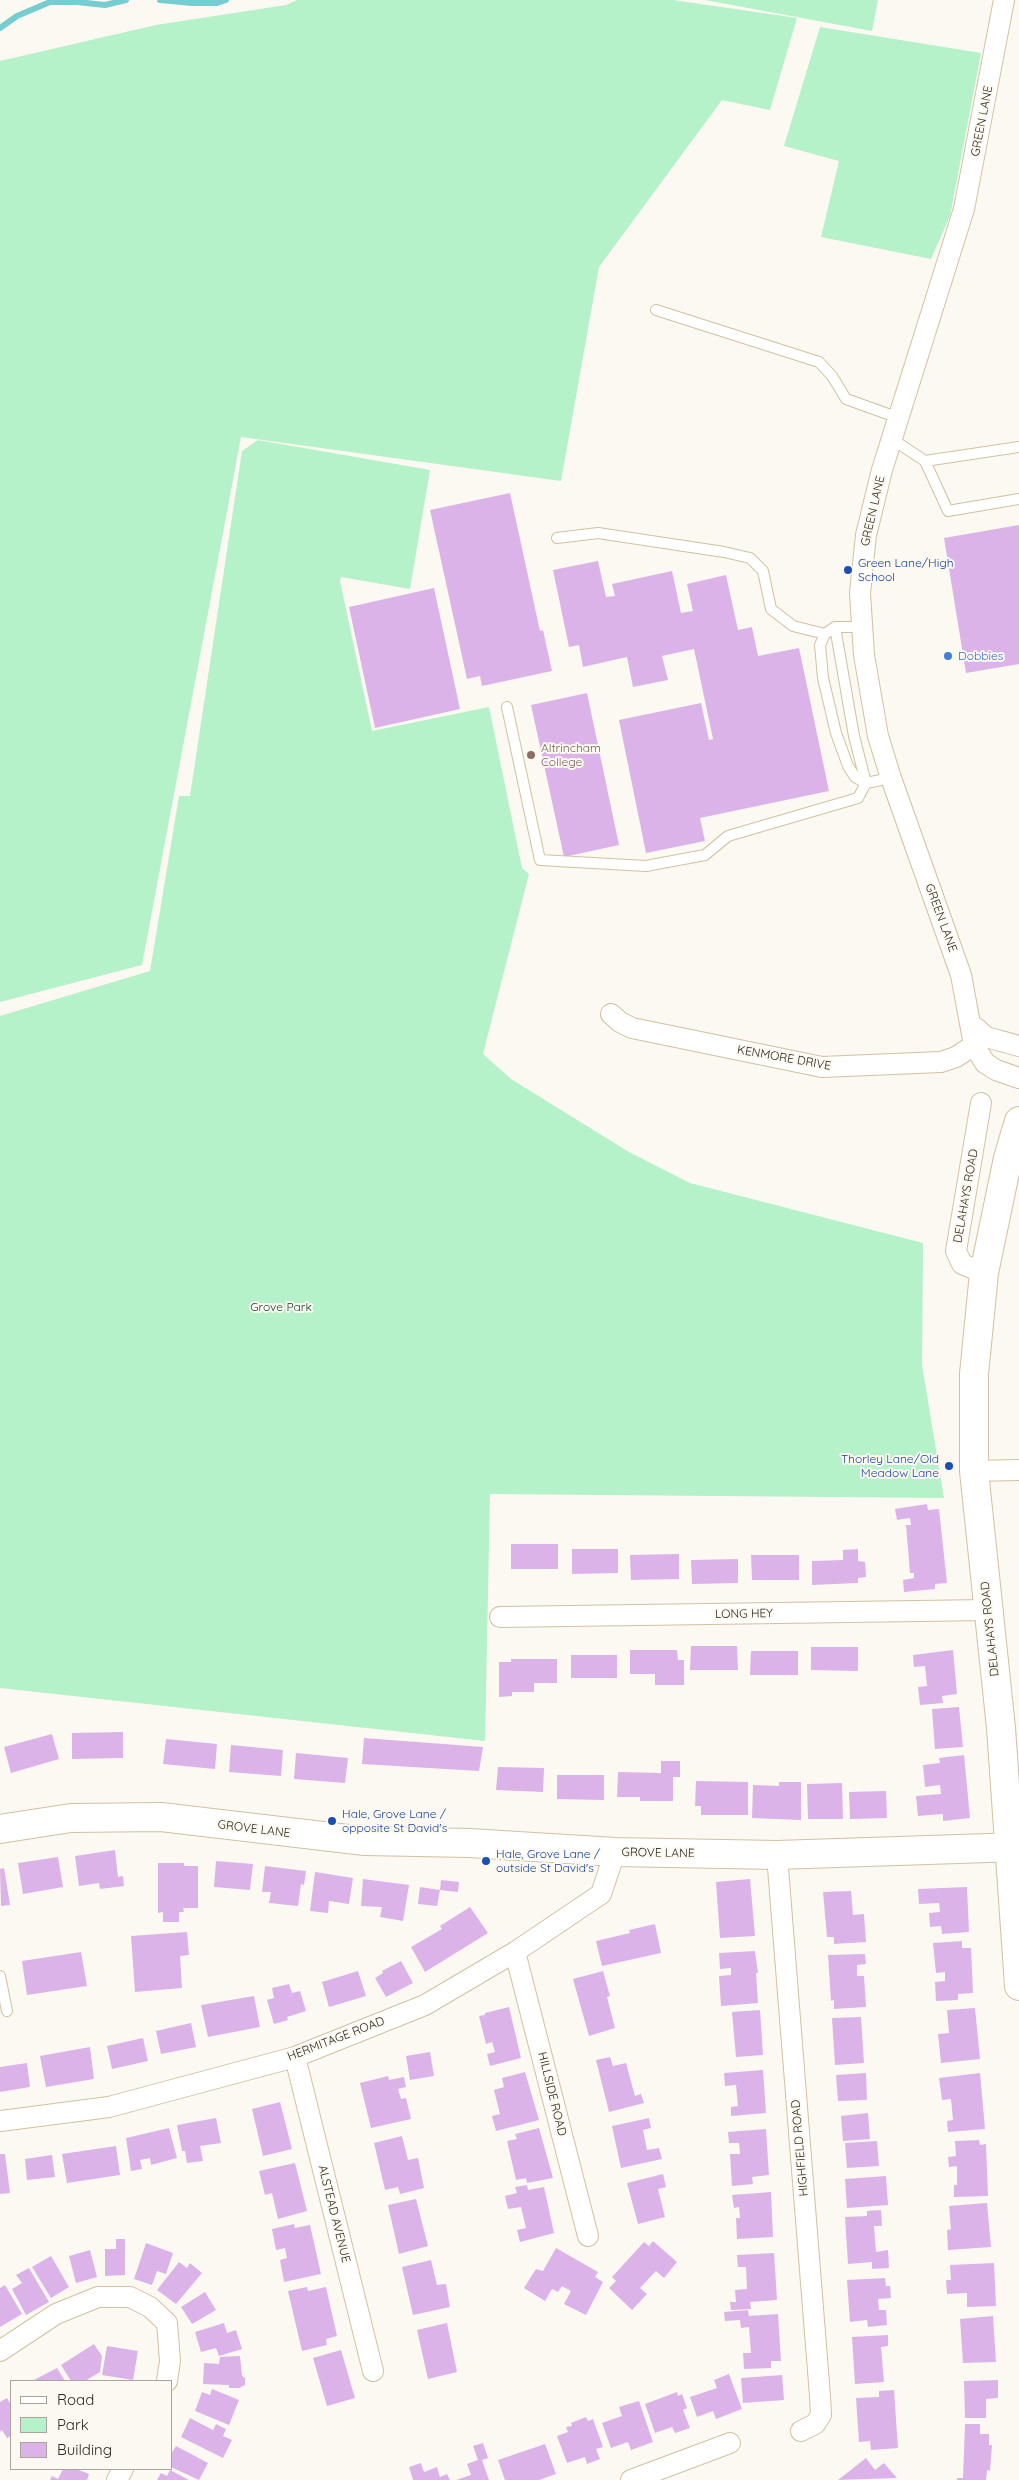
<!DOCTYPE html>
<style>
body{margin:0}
#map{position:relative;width:1019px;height:2480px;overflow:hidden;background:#fcf9f2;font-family:Quicksand,sans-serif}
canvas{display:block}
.legend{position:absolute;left:10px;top:2380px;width:162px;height:90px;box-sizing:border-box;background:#fcf9f2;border:1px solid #a9a59c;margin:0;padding:6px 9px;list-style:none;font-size:15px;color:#2d271a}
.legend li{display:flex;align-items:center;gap:10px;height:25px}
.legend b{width:25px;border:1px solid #a9a59c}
</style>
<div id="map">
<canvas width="1019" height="2480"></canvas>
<ul class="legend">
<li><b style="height:6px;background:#fff"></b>Road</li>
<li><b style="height:14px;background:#b5f1c9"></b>Park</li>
<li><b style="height:14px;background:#dcb3e8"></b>Building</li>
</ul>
</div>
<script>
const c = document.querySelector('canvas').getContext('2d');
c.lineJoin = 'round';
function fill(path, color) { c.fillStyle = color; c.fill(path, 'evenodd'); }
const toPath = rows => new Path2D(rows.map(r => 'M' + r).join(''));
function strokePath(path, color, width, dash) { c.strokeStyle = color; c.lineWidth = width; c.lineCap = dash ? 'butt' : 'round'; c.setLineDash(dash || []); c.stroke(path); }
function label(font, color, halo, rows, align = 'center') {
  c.font = font + ' Quicksand,sans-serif'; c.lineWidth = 4; c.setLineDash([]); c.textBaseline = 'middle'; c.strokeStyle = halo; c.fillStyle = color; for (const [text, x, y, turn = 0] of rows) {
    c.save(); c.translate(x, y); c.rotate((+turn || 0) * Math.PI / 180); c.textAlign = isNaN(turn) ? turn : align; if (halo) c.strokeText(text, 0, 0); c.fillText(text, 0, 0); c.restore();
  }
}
fill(toPath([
 [297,0,673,0,797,18,770,110,722,100,599,267,561,481,241,437,142,965,0,1002,0,61,156,25,286,5],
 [705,0,878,0,872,31],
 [820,27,981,53,950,216,931,259,821,237,839,161,784,146],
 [258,440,430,470,410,589,341,577,340,581,372,731,489,707,522,868,529,874,483,1054,511,1079,629,1152,690,1183,923,1243,922,1365,944,1498,490,1494,485,1741,0,1688,0,1016,150,971,179,796,190,796,242,451]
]), '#b5f1c9');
strokePath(toPath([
 [160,0,192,3,217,3,226,0],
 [0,28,17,16,50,2,77,2,105,5,126,0]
]), '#75cdd2', 6);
fill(toPath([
 [510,493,540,631,543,630,552,671,482,686,480,676,467,679,430,510],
 [1019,525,1019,664,966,673,944,538],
 [598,561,606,597,615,596,612,584,672,571,681,613,693,611,687,584,726,575,738,630,752,627,758,656,799,648,829,791,700,818,705,841,646,853,619,720,701,703,709,740,713,739,694,649,662,656,668,680,633,687,627,657,583,667,579,645,569,647,553,570],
 [434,588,460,709,375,728,349,607],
 [587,693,619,845,564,857,531,705],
 [927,1504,928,1510,939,1509,947,1583,935,1584,935,1589,904,1592,903,1580,914,1578,914,1573,910,1573,906,1525,911,1525,910,1518,897,1520,895,1509],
 [511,1544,558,1544,558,1569,511,1569],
 [572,1549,618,1549,618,1573,572,1574],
 [858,1549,858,1561,865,1562,866,1577,858,1578,858,1583,812,1585,812,1561,843,1560,843,1550],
 [679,1554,679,1579,631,1580,630,1555],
 [751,1555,799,1555,799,1580,752,1580],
 [738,1559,738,1583,692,1584,691,1560],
 [691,1646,737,1646,738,1670,690,1670],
 [811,1647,858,1647,858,1671,811,1670],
 [630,1650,677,1650,678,1660,684,1660,684,1685,655,1685,655,1674,630,1674],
 [953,1650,957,1694,942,1696,943,1703,920,1705,918,1687,927,1686,925,1666,914,1667,913,1655],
 [751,1651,798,1651,798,1675,750,1675],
 [571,1655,617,1655,617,1678,571,1678],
 [511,1659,557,1659,557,1683,534,1683,534,1692,512,1692,512,1696,499,1697,499,1662,511,1662],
 [959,1707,963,1747,935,1749,932,1709],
 [123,1732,123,1758,72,1759,72,1733],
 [52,1734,59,1759,11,1773,4,1747],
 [364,1738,483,1747,479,1771,362,1764],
 [166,1739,217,1744,215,1769,163,1764],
 [231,1745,283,1750,281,1776,229,1772],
 [296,1753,348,1758,345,1783,294,1779],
 [964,1755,970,1818,943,1821,943,1814,918,1816,916,1796,941,1794,940,1785,925,1787,923,1765,940,1763,939,1758],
 [661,1761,680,1761,680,1777,673,1777,673,1801,640,1801,640,1797,617,1797,618,1772,661,1773],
 [498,1767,544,1768,543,1792,496,1790],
 [557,1775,604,1775,604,1800,557,1799],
 [696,1781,748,1782,748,1815,701,1815,701,1806,695,1806],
 [779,1782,801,1782,801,1820,752,1818,753,1785,779,1786],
 [842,1783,843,1819,808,1819,807,1784],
 [886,1791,887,1818,850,1819,849,1792],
 [115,1850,118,1877,123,1876,124,1886,100,1889,99,1883,79,1886,75,1856],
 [58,1857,63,1887,23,1894,18,1863],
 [216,1861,253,1864,250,1890,214,1887],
 [158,1863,184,1863,184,1866,198,1866,198,1908,183,1908,184,1912,179,1912,179,1922,163,1922,163,1912,158,1913],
 [265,1866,306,1871,304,1885,301,1884,298,1906,269,1903,271,1892,262,1892],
 [4,1868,10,1905,1,1906,0,1869],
 [315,1872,353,1878,349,1904,329,1901,328,1913,310,1911],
 [363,1879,409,1885,403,1921,380,1917,382,1907,361,1906],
 [750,1879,755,1936,720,1938,716,1882],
 [441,1880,459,1882,458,1892,440,1890,437,1906,418,1904,420,1887,440,1890],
 [967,1887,969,1932,942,1934,941,1926,930,1927,929,1913,940,1912,939,1903,919,1904,918,1889],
 [851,1891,853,1915,864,1914,866,1942,834,1944,834,1937,827,1937,823,1892],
 [470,1907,488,1933,425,1972,411,1947,442,1929,440,1926],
 [655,1924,661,1953,602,1966,596,1941,630,1933,629,1930],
 [187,1932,189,1955,180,1956,182,1988,135,1992,131,1936],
 [962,1941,962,1948,971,1948,973,1993,958,1994,958,2000,936,2001,935,1982,945,1981,945,1972,936,1973,933,1943],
 [755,1951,758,1973,756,1973,758,2003,721,2006,719,1976,731,1975,731,1968,720,1969,719,1953],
 [81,1952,87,1986,27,1995,22,1961],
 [865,1954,866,1964,857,1965,857,1976,864,1976,866,2007,834,2009,834,2000,831,2001,828,1955],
 [401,1961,413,1983,386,1997,375,1978,383,1973,382,1971],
 [358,1971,366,1996,329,2007,322,1982],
 [603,1971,610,1996,607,1997,615,2028,589,2036,573,1979],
 [289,1984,292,1993,300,1991,306,2011,287,2017,288,2020,274,2024,267,2000,274,1998,272,1988],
 [254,1996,260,2027,208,2037,201,2005],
 [509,2007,521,2058,490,2066,487,2054,495,2052,492,2042,486,2044,479,2016,485,2015,485,2013],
 [975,2008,980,2059,941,2063,938,2034,949,2033,947,2010],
 [760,2010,763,2055,736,2057,732,2012],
 [861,2017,864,2063,835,2065,832,2018],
 [191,2023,196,2047,161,2054,156,2031],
 [143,2038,148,2061,112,2069,107,2046],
 [90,2047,94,2079,46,2087,40,2056],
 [430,2052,434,2076,410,2080,406,2056],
 [610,2057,613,2066,626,2063,635,2096,641,2094,644,2103,609,2112,596,2060],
 [27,2063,30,2087,0,2092,0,2067],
 [763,2070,766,2113,731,2116,731,2107,738,2106,736,2085,725,2086,724,2073],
 [525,2072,539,2120,496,2131,492,2116,500,2114,494,2090,504,2087,502,2078],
 [866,2073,867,2100,838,2101,836,2075],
 [980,2073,985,2129,948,2132,947,2121,953,2120,951,2099,942,2100,939,2078],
 [388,2076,389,2080,404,2077,406,2087,398,2089,401,2099,406,2098,411,2119,371,2128,360,2083],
 [280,2102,292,2149,263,2156,252,2109],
 [868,2113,870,2139,843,2141,841,2116],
 [216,2118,221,2143,200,2146,203,2161,187,2163,185,2151,182,2151,177,2125],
 [649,2118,651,2128,643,2130,647,2150,659,2148,662,2159,621,2168,612,2126],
 [169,2128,177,2158,151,2165,150,2158,140,2160,142,2169,131,2171,126,2138],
 [539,2128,553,2178,527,2183,526,2178,516,2180,507,2141,517,2139,515,2134],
 [766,2129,769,2175,752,2177,753,2184,732,2186,730,2154,740,2154,739,2143,729,2143,728,2132],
 [402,2136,408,2160,418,2158,424,2188,400,2194,398,2187,385,2190,374,2143],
 [979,2140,980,2145,986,2144,988,2196,954,2197,954,2185,957,2185,957,2166,949,2167,948,2157,956,2156,955,2141],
 [877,2141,879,2166,847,2168,845,2143],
 [116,2146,120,2175,67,2183,62,2154],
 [0,2154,5,2154,10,2193,0,2194],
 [52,2155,55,2177,27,2180,25,2159],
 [295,2163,307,2211,278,2219,272,2193,265,2195,259,2171],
 [663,2174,666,2187,658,2189,665,2217,638,2224,627,2183],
 [886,2176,888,2205,847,2208,845,2179],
 [527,2185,528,2190,544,2187,554,2233,520,2242,517,2230,526,2228,521,2207,508,2209,505,2196,517,2193,515,2187],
 [771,2192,773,2237,737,2239,736,2218,740,2218,739,2207,734,2208,732,2195],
 [416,2199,428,2246,399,2254,388,2205],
 [987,2203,991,2247,948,2250,947,2230,951,2229,949,2206],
 [881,2210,882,2226,874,2226,876,2252,888,2250,889,2268,872,2269,872,2262,848,2264,845,2217,867,2216,867,2211],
 [294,2224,295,2228,310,2225,321,2274,284,2282,280,2260,287,2258,285,2248,276,2250,272,2229],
 [116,2239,125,2239,125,2275,105,2276,105,2249,116,2249],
 [653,2241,677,2262,664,2278,656,2271,640,2288,647,2294,632,2310,609,2288,616,2281,612,2277,644,2242,649,2246],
 [146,2243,173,2253,166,2274,157,2271,152,2285,134,2279],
 [556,2248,598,2272,595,2277,603,2282,586,2315,564,2304,571,2291,562,2286,558,2292,552,2289,545,2301,524,2288,536,2269,543,2271],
 [90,2250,97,2277,76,2283,69,2256],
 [774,2253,777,2300,750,2302,751,2309,731,2310,730,2302,736,2302,735,2290,747,2289,746,2267,738,2267,737,2255],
 [51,2256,69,2287,51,2298,32,2267],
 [431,2260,437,2285,446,2284,450,2307,413,2315,402,2267],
 [179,2262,187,2268,190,2263,202,2273,176,2304,157,2290],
 [994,2263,996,2306,967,2307,967,2293,947,2294,946,2280,951,2280,950,2265],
 [29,2268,49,2302,26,2315,12,2289,22,2283,16,2275],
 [885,2278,886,2286,890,2286,891,2298,878,2299,879,2310,886,2310,887,2325,868,2327,867,2320,850,2322,847,2280],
 [5,2285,22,2314,0,2327,0,2288],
 [307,2287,308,2291,326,2287,337,2336,326,2339,327,2345,302,2351,288,2291],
 [205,2292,216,2310,192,2324,181,2307],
 [748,2310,749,2316,778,2314,781,2361,771,2361,771,2368,744,2369,743,2353,751,2353,749,2327,741,2328,740,2320,725,2321,724,2312],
 [993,2316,996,2362,963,2363,960,2319],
 [224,2323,227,2333,236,2330,242,2349,219,2356,216,2348,201,2352,195,2332],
 [447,2323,457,2372,428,2379,417,2330],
 [888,2335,888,2346,881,2347,884,2382,855,2384,852,2337],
 [94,2344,102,2356,100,2372,85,2381,71,2381,61,2365],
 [107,2346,138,2351,133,2380,102,2375],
 [341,2350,355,2398,327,2406,313,2358],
 [240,2356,242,2376,245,2378,245,2385,239,2388,229,2388,229,2385,203,2384,204,2363,219,2364,220,2357],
 [57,2368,65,2381,32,2381],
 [729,2374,742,2409,716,2419,713,2411,697,2417,690,2397,717,2388,714,2380],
 [782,2375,784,2400,743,2403,741,2378],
 [998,2380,998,2398,986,2399,986,2418,965,2418,964,2381],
 [212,2389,239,2400,229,2425,195,2411,202,2392,210,2395],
 [894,2390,898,2448,871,2450,870,2441,859,2442,856,2398,879,2397,879,2391],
 [677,2392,678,2396,682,2394,687,2408,683,2410,690,2428,675,2433,672,2427,655,2433,645,2404],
 [7,2398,11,2405,11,2436,7,2438,2,2430,0,2432,0,2402],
 [639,2401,653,2442,631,2450,628,2442,611,2448,602,2423,622,2416,619,2407],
 [586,2417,588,2421,593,2419,603,2447,596,2449,600,2459,587,2464,585,2457,567,2463,557,2436,568,2432,566,2427,572,2426,571,2423],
 [190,2418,213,2430,216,2424,226,2429,223,2436,232,2440,223,2458,181,2437],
 [965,2424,980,2424,980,2434,989,2434,989,2445,992,2445,990,2471,987,2470,986,2480,957,2480,957,2478,963,2478],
 [483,2443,488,2458,482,2460,489,2480,456,2480,471,2475,467,2464,478,2460,473,2446],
 [545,2444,556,2474,539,2480,505,2480,498,2460],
 [176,2446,208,2463,199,2480,171,2467,171,2454],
 [866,2458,875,2470,884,2463,897,2478,838,2480],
 [421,2463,424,2472,437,2467,440,2477,447,2474,450,2480,413,2480,409,2467],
 [63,2469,76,2469,89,2474,87,2480,50,2480,52,2476,58,2479],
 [170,2470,189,2480,157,2480,161,2473,167,2476]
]), '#dcb3e8');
const lane = toPath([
 [656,310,819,362,832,376,846,399,899,418],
 [892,439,925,461],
 [1019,447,925,461,948,511,1019,499],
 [557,538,598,533,724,552,750,558,763,571,771,609,793,626,825,634],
 [862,627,835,627,825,634,820,645,823,678,836,733,848,766,855,777,866,783,891,778],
 [507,707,540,860,646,866,705,855,728,836,858,798,866,783,854,736,835,627],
 [0,1976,7,2011]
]);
const street = toPath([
 [1004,0,964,209,882,470,866,535,860,593,864,655,878,736,891,778,961,975,974,1045,985,1063,996,1070,1019,1078],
 [611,1014,620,1022,632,1028,822,1067,941,1062,956,1057,986,1037],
 [976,1028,986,1037,1019,1046],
 [981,1103,956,1251,962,1264,984,1273],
 [974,1471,1019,1470],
 [500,1617,988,1610],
 [777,1855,820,2396,821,2415,815,2424,801,2431],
 [515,1952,588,2236],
 [295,2057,373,2371],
 [0,2121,109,2107,295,2057,425,2005,515,1952,601,1894,615,1852],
 [0,2351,56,2314,98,2297,130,2297,150,2307,167,2323,170,2361,167,2381],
 [117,2480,123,2469],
 [631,2480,730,2443]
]);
const secondary = toPath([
 [0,1829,71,1818,161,1817,365,1841,469,1843,615,1852,777,1855,1019,1847]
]);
const primary = toPath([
 [1019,1121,1008,1158,984,1273,974,1374,974,1471,1001,1728,1019,1986]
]);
strokePath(lane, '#d1c19f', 12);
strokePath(street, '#d1c19f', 22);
strokePath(secondary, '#d1c19f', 30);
strokePath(primary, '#d1c19f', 30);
strokePath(lane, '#fff', 10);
strokePath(street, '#fff', 20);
strokePath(secondary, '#fff', 28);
strokePath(primary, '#fff', 28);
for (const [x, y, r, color] of [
 [848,570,5,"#1a4fb4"],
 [948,656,5,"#3f7fe0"],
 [531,755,5,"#8d6e63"],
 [949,1466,5,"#1a4fb4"],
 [332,1821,5,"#1a4fb4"],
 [486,1861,5,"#1a4fb4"]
]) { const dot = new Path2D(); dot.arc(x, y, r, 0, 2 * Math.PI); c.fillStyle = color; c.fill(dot); strokePath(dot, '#fcf9f2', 2); }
label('12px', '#2d271a', '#fcf9f2', [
 ["GREEN LANE",982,121,-79],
 ["GREEN LANE",873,511,-77],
 ["GREEN LANE",941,918,70],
 ["KENMORE DRIVE",784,1058,10],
 ["DELAHAYS ROAD",966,1196,-80],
 ["LONG HEY",744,1614,-1],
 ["DELAHAYS ROAD",990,1629,-96],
 ["GROVE LANE",254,1829,7],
 ["GROVE LANE",658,1853,1],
 ["HERMITAGE ROAD",336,2039,-21],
 ["HILLSIDE ROAD",552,2094,76],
 ["HIGHFIELD ROAD",800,2148,-95],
 ["ALSTEAD AVENUE",334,2214,76]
]);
label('12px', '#164399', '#fcf9f2', [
 ["Green Lane/High",858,563],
 ["School",858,577],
 ["Thorley Lane/Old",939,1459,"right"],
 ["Meadow Lane",939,1473,"right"],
 ["Hale, Grove Lane /",342,1814],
 ["opposite St David's",342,1828],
 ["Hale, Grove Lane /",496,1854],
 ["outside St David's",496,1868]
], 'left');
label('12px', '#366cbe', '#fcf9f2', [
 ["Dobbies",958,656]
], 'left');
label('12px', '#785e54', '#fcf9f2', [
 ["Altrincham",541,748],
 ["College",541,762]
], 'left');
label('12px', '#093a20', '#fcf9f2', [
 ["Grove Park",281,1307]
]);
</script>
